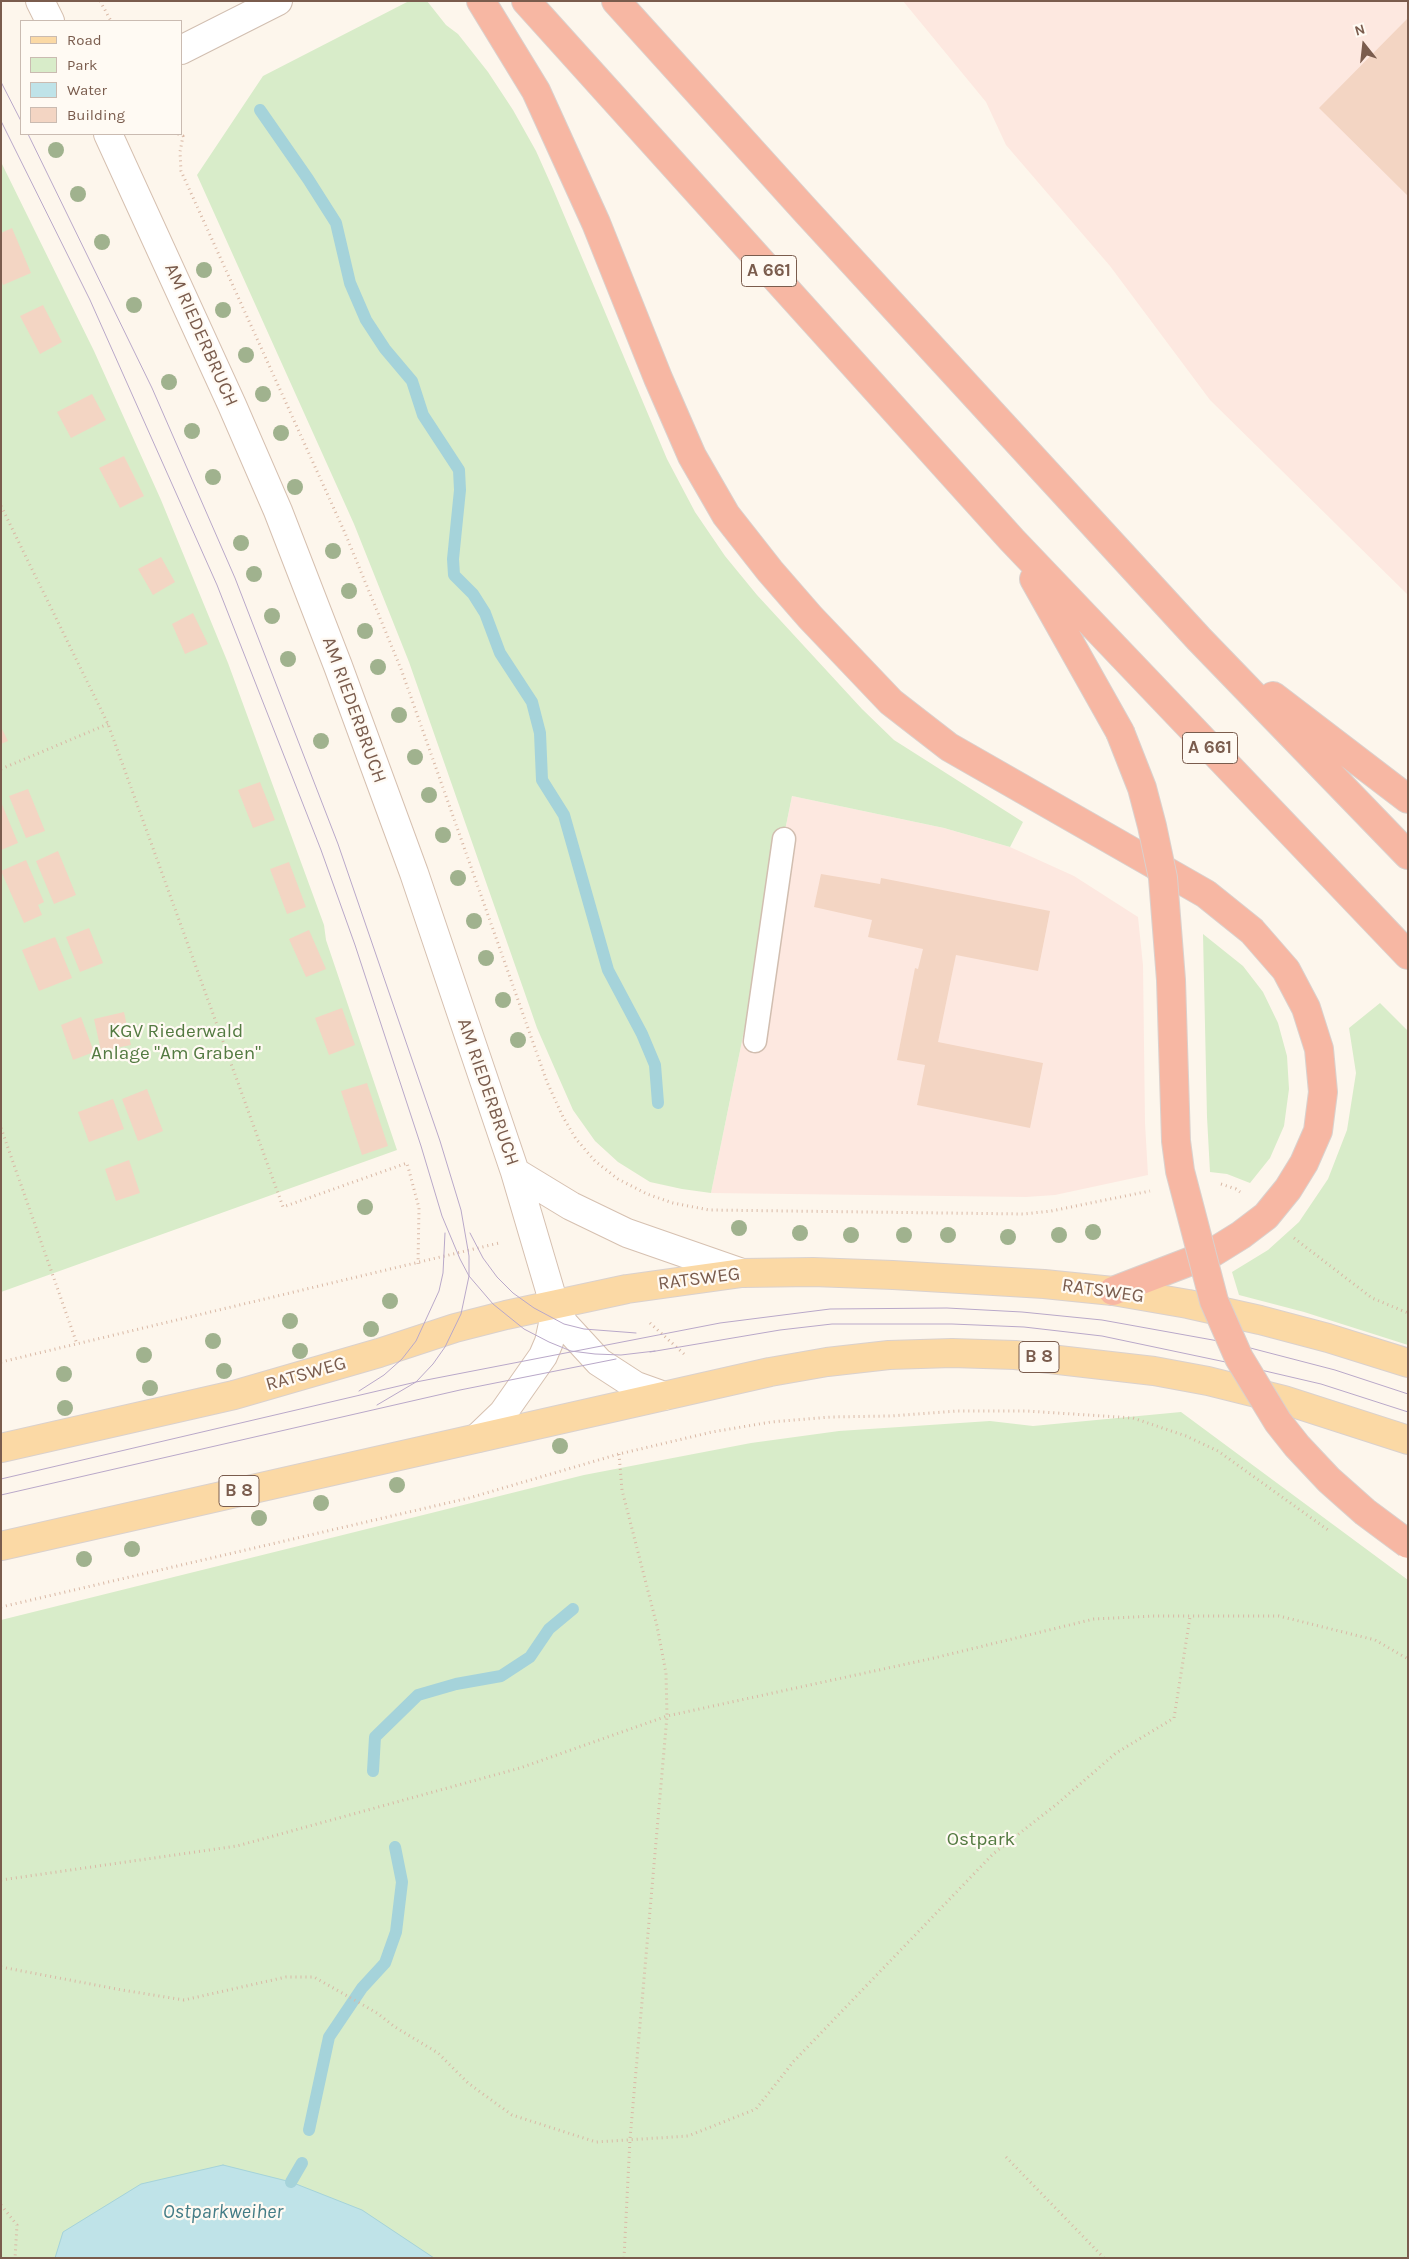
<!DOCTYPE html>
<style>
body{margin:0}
#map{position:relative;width:1409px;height:2259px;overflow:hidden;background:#fdf6ec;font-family:Karla,sans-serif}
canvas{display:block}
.frame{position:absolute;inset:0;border:2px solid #7a5c4d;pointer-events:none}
.legend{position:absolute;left:20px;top:20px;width:162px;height:115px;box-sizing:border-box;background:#fffaf3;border:1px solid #cabbb1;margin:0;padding:6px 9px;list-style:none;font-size:15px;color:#7a5c4d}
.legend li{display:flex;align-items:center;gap:10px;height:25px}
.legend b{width:25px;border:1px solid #cabbb1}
.north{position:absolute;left:1339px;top:20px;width:50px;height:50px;-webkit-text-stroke:4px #fffaf3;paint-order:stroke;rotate:344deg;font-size:14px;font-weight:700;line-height:20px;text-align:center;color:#7a5c4d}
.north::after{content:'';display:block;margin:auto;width:18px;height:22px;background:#7a5c4d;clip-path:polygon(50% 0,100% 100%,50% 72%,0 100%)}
</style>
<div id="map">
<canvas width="1409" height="2259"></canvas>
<div class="frame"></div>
<ul class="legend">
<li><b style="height:6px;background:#fbd9a5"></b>Road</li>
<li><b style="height:14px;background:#d8ecc9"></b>Park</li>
<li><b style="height:14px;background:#bfe3e8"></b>Water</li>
<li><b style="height:14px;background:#f3d5c3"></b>Building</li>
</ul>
<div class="north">N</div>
</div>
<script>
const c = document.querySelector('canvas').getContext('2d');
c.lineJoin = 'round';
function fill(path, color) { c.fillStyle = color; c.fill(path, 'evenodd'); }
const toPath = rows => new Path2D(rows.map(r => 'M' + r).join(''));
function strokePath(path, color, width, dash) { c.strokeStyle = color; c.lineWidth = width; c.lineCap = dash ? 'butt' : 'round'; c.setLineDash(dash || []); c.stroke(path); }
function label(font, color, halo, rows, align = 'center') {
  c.font = font + ' Karla,sans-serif'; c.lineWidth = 4.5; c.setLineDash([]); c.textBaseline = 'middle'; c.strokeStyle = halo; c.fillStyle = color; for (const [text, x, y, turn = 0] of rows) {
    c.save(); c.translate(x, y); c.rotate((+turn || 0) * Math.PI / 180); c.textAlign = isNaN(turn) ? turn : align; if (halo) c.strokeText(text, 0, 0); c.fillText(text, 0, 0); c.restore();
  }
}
fill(toPath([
 [903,1,1408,1,1408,595,1210,400,1110,266,1006,145,986,102],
 [792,796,944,828,1010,847,1074,876,1138,917,1143,965,1145,1123,1148,1175,1055,1195,1026,1197,711,1193]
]), '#fde8e0');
fill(toPath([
 [409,1,427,1,446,25,458,34,488,72,513,110,536,151,553,189,667,459,695,512,725,556,757,595,862,709,894,740,1023,822,1010,847,944,828,792,796,711,1193,682,1189,650,1182,618,1162,595,1141,573,1110,537,1028,409,662,354,524,197,175,263,76],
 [1,162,94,351,161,500,228,663,324,925,326,940,397,1150,1,1292],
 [1203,934,1243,966,1263,992,1278,1023,1287,1056,1289,1089,1284,1126,1270,1158,1250,1183,1227,1174,1210,1172,1207,1117],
 [1380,1003,1408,1031,1408,1345,1304,1312,1239,1295,1232,1272,1268,1250,1299,1222,1328,1179,1347,1130,1356,1073,1349,1028],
 [1181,1412,1408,1580,1408,2258,1,2258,1,1620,584,1475,751,1443,839,1431,990,1421,1033,1426]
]), '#d8ecc9');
const water = toPath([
 [223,2165,291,2182,362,2210,434,2258,55,2258,63,2232,141,2184,223,2165]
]);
fill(water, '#bfe3e8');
strokePath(water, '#a5d3da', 1);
strokePath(toPath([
 [260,110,308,179,336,223,350,283,366,320,385,349,412,381,423,415,459,470,460,490,453,559,454,575,473,594,485,613,500,653,532,702,540,733,542,780,564,815,608,970,642,1034,655,1065,658,1103],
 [373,1771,375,1737,418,1695,456,1684,501,1676,530,1657,549,1629,573,1609],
 [309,2130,329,2037,362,1988,385,1963,396,1932,402,1882,395,1847],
 [291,2182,302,2163]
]), '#a5d3da', 12);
fill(toPath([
 [1408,18,1408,196,1319,108],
 [12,228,31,273,3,285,1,280,1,233],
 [43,305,62,342,40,354,20,316],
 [92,394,106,420,71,438,57,412],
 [124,456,144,496,120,508,99,468],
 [161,557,175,582,153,595,138,569],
 [193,613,208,644,185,654,172,624],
 [1,727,8,741,1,744],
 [260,782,275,820,253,828,238,790],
 [28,789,45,831,26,838,9,796],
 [1,802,18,843,1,850],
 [58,851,76,895,54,904,36,861],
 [26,860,44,902,38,905,42,915,24,923,1,871],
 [289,862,306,907,287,914,270,869],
 [821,874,880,884,881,878,1050,911,1038,971,956,955,938,1042,1043,1063,1030,1128,917,1105,925,1065,897,1060,915,968,918,969,923,949,868,937,872,920,814,907],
 [89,928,103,963,80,972,66,937],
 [309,930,326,969,306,977,289,939],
 [55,937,72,978,39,991,22,950],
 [342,1008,355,1045,329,1055,315,1018],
 [124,1012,131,1045,101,1051,94,1019],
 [81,1017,94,1052,73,1060,61,1025],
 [367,1083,388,1146,362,1155,341,1091],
 [147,1089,163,1131,138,1141,122,1099],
 [113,1099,124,1129,89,1142,78,1112],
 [129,1160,140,1193,116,1201,105,1169]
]), '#f3d5c3');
const lane = toPath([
 [755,1041,784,839]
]);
const street = toPath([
 [181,50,278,1]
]);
const secondary = toPath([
 [40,1,50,21],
 [108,134,232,405,278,511,338,666,414,873,515,1172,554,1304,564,1324,599,1362,636,1386,664,1396],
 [515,1172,571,1206,627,1233,742,1273],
 [477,1438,503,1413,543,1356,549,1342,554,1319,554,1304]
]);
const primary = toPath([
 [1,1448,234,1395,379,1353,455,1328,506,1315,627,1289,742,1273,813,1272,893,1275,1044,1284,1113,1291,1188,1304,1260,1320,1328,1338,1408,1363],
 [1,1546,770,1372,827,1362,889,1355,952,1353,1015,1355,1154,1371,1208,1381,1284,1400,1408,1440]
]);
const highway = toPath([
 [481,1,536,91,596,223,658,378,692,456,726,515,770,571,810,617,891,702,949,747,1206,894,1252,931,1286,970,1306,1008,1319,1049,1323,1092,1318,1131,1304,1163,1288,1189,1266,1216,1241,1235,1212,1253,1113,1291],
 [526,1,1012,540,1408,955],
 [616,1,805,210,1199,639,1408,855],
 [1034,579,1120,732],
 [1273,696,1408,799]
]);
strokePath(lane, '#d1beb0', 25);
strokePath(street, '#d1beb0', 30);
strokePath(secondary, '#d6c0b0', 30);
strokePath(primary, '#dad1cd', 30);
strokePath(highway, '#dad1cd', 30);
strokePath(toPath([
 [100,1,111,21],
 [178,134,183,136,180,152,181,171,345,533,401,669,547,1082,563,1117,576,1139,595,1161,618,1179,647,1194,673,1203,709,1210,1024,1214,1051,1211,1150,1191],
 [1,506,108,724,283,1207,407,1163,419,1208,418,1264],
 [1,769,108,724],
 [1,1128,77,1344],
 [1221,1184,1236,1189,1240,1192],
 [1294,1238,1372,1298,1408,1313],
 [650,1323,684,1354],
 [1,1362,499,1243],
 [619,1454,622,1490,657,1626,666,1673,667,1716,630,2139,624,2258],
 [1,1607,469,1498,619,1454,712,1432,771,1422,831,1417,891,1416,957,1411,1027,1411,1133,1418,1186,1436,1218,1451,1328,1530],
 [1,1880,237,1846,520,1768,667,1716,934,1658,1094,1619,1153,1616,1279,1616,1375,1640,1408,1659],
 [1,1967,122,1990,184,2000,286,1977,314,1977,377,2013,395,2027,438,2053,468,2083,512,2115,596,2142,688,2136,756,2109,794,2061,993,1854,1057,1804,1116,1753,1174,1718,1190,1617],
 [1006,2157,1104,2258],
 [1,2205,17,2225,15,2258]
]), '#d9b8a5', 3, [1, 4]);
strokePath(lane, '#fff', 22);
strokePath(street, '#fff', 28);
strokePath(secondary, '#fff', 28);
strokePath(primary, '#fbd9a5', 28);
strokePath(highway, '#f7b7a3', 28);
strokePath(toPath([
 [1,82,21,121],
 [1,121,90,300,217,585,321,850,355,945,421,1146,442,1216,460,1259,469,1276,493,1304,524,1329,549,1342,571,1351,595,1354,621,1355,655,1351],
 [28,134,152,388,235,578,338,844,440,1141,461,1210,469,1256,469,1276,461,1314,445,1347,433,1364,416,1382,377,1405],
 [470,1233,483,1258,497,1277,513,1293,534,1308,564,1324,584,1329,636,1333],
 [650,1352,780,1330,832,1324,952,1324,1024,1327,1102,1336,1235,1364,1321,1384,1408,1412],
 [359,1391,384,1375,402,1359,416,1341,439,1291,443,1273,445,1233],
 [1,1479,416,1382,720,1323,830,1309,947,1308,1022,1312,1102,1320,1235,1344,1335,1370,1408,1394],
 [1,1495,460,1390,616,1359]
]), '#b9a8c9', 1);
const highwayBridge = toPath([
 [1120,732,1142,788,1152,826,1163,878,1171,980,1176,1141,1180,1171,1214,1301,1239,1358,1278,1422,1297,1446,1329,1480,1365,1512,1408,1544]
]);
strokePath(highwayBridge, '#dad1cd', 30, []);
strokePath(highwayBridge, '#f7b7a3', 28);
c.fillStyle = '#a0b28e';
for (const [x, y] of [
 [56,150],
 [78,194],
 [102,242],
 [204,270],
 [134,305],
 [223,310],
 [246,355],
 [169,382],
 [263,394],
 [192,431],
 [281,433],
 [213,477],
 [295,487],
 [241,543],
 [333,551],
 [254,574],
 [349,591],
 [272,616],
 [365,631],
 [288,659],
 [378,667],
 [399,715],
 [321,741],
 [415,757],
 [429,795],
 [443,835],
 [458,878],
 [474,921],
 [486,958],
 [503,1000],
 [518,1040],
 [365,1207],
 [739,1228],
 [1093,1232],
 [800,1233],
 [851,1235],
 [904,1235],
 [948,1235],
 [1059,1235],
 [1008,1237],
 [390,1301],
 [290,1321],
 [371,1329],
 [213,1341],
 [300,1351],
 [144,1355],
 [224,1371],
 [64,1374],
 [150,1388],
 [65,1408],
 [560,1446],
 [397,1485],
 [321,1503],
 [259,1518],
 [132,1549],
 [84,1559]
]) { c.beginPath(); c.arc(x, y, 8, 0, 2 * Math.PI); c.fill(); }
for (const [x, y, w] of [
 [769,271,55],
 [1210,748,55],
 [1039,1357,40],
 [239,1491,40]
]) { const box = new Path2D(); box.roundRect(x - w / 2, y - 15.5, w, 31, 4); c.fillStyle = '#fffaf3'; c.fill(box); strokePath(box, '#7a5c4d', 1); }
label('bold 18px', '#7a5c4d', null, [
 ["A 661",769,271],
 ["A 661",1210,748],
 ["B 8",1039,1357],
 ["B 8",239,1491]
]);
label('19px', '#7a5c4d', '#fffaf3', [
 ["AM RIEDERBRUCH",201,335,66],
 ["AM RIEDERBRUCH",354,710,70],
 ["AM RIEDERBRUCH",488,1092,71],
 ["RATSWEG",699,1279,-7],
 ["RATSWEG",1103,1291,8],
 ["RATSWEG",306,1374,-16]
]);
label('19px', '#537a41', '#fffaf3', [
 ["KGV Riederwald",176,1032],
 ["Anlage \"Am Graben\"",176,1054],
 ["Ostpark",981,1840]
]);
label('italic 20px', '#437c86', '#fffaf3', [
 ["Ostparkweiher",223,2212]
]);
</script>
